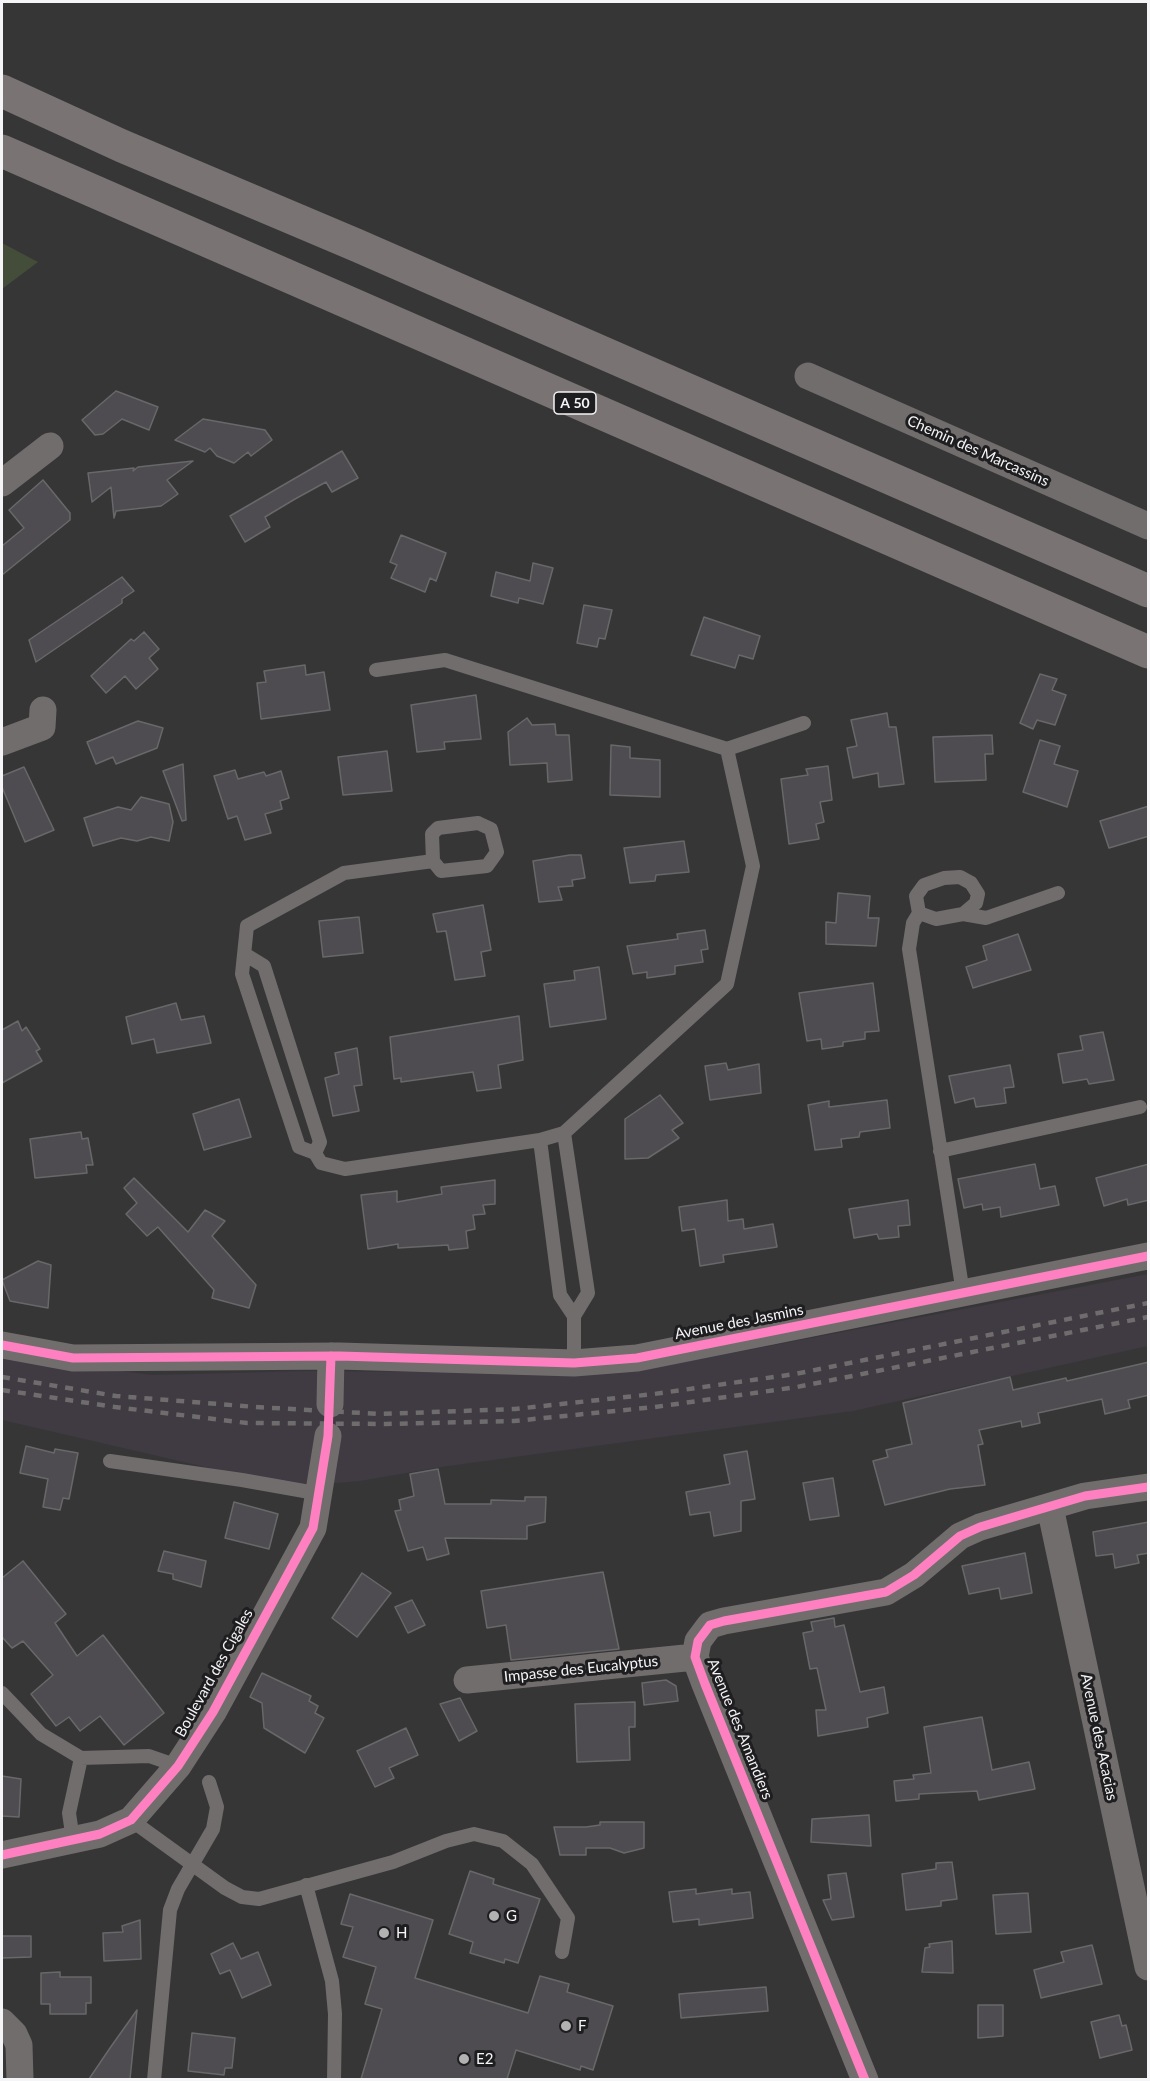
<!DOCTYPE html>
<style>
body{margin:0}
#map{position:relative;width:1150px;height:2081px;overflow:hidden;background:#373637;font-family:Lato,sans-serif}
canvas{display:block}
.frame{position:absolute;inset:0;border:3px solid #f5f4f6;pointer-events:none}
</style>
<div id="map">
<canvas width="1150" height="2081"></canvas>
<div class="frame"></div>
</div>
<script>
const c = document.querySelector('canvas').getContext('2d');
c.lineJoin = 'round';
function fill(path, color) { c.fillStyle = color; c.fill(path, 'evenodd'); }
const toPath = rows => new Path2D(rows.map(r => 'M' + r).join(''));
function strokePath(path, color, width, dash) { c.strokeStyle = color; c.lineWidth = width; c.lineCap = dash ? 'butt' : 'round'; c.setLineDash(dash || []); c.stroke(path); }
function label(font, color, halo, rows, align = 'center') {
  c.font = font + ' Lato,sans-serif'; c.lineWidth = 6; c.setLineDash([]); c.textBaseline = 'middle'; c.strokeStyle = halo; c.fillStyle = color; for (const [text, x, y, turn = 0] of rows) {
    c.save(); c.translate(x, y); c.rotate((+turn || 0) * Math.PI / 180); c.textAlign = isNaN(turn) ? turn : align; if (halo) c.strokeText(text, 0, 0); c.fillText(text, 0, 0); c.restore();
  }
}
fill(toPath([
 [1148,1274,1148,1346,853,1411,441,1467,360,1481,292,1487,2,1420,2,1356,152,1375,308,1371,543,1373,642,1370]
]), '#403a42');
fill(toPath([
 [2,243,38,262,2,289]
]), '#434d3a');
const building = toPath([
 [116,391,158,407,149,430,122,419,103,434,95,435,82,420,116,391],
 [203,419,265,430,272,440,251,456,248,452,234,463,217,456,210,448,205,452,175,440,203,419],
 [342,451,358,478,332,492,326,482,295,499,265,517,270,527,245,542,230,516,342,451],
 [193,461,167,480,178,494,161,506,116,511,114,518,111,487,92,502,88,473,134,468,133,471,138,467,193,461],
 [43,480,70,513,70,520,2,575,2,546,24,528,9,510,43,480],
 [401,535,446,553,436,581,430,578,425,592,391,578,397,565,390,562,401,535],
 [533,563,553,568,543,604,519,598,518,603,491,596,496,572,530,581,533,563],
 [122,577,134,591,122,599,122,603,36,662,29,640,122,577],
 [584,605,612,610,605,639,599,638,597,647,577,643,584,605],
 [704,617,760,636,753,659,739,655,735,668,691,655,704,617],
 [144,632,159,649,149,658,158,669,136,689,125,676,106,693,91,676,131,639,134,641,144,632],
 [305,665,306,675,324,672,330,710,261,719,257,683,266,682,264,671,305,665],
 [1040,674,1057,679,1052,690,1066,695,1055,725,1037,720,1033,729,1020,723,1040,674],
 [476,695,481,739,444,742,445,749,417,752,411,705,476,695],
 [887,713,889,727,896,727,904,784,879,787,878,773,853,778,847,748,857,746,851,720,887,713],
 [527,718,532,725,555,724,556,735,569,735,572,780,548,782,547,763,510,765,508,732,527,718],
 [138,721,163,728,157,748,116,764,113,757,96,764,87,742,138,721],
 [992,735,993,754,985,754,986,780,935,782,933,737,992,735],
 [1040,740,1060,746,1054,764,1078,771,1067,807,1023,792,1040,740],
 [611,745,630,747,630,758,660,760,660,797,610,795,611,745],
 [387,751,392,791,343,795,338,757,387,751],
 [183,764,186,820,182,821,163,771,183,764],
 [828,766,832,800,820,802,824,822,816,824,819,839,789,844,781,779,808,775,806,769,828,766],
 [24,767,54,830,25,842,2,787,2,776,24,767],
 [235,770,238,779,264,772,266,776,281,771,289,798,280,801,282,809,265,814,271,833,245,840,237,816,228,819,214,776,235,770],
 [141,797,169,804,173,822,169,841,151,837,137,841,121,838,93,846,84,818,118,807,131,810,141,797],
 [1149,806,1149,836,1109,848,1100,821,1149,806],
 [684,841,689,872,656,875,655,881,630,883,624,848,684,841],
 [570,855,581,855,585,878,572,880,573,886,558,887,562,900,539,902,533,861,570,855],
 [838,893,870,896,868,918,879,918,876,946,826,944,826,922,836,923,838,893],
 [483,905,491,950,481,952,485,976,455,980,446,931,437,932,433,914,483,905],
 [359,917,363,953,323,957,319,921,359,917],
 [705,930,708,949,701,950,703,962,675,966,675,974,647,978,647,972,633,974,627,946,678,939,677,934,705,930],
 [1018,934,1031,970,973,988,966,967,987,960,983,946,1018,934],
 [599,967,606,1019,550,1027,544,984,575,980,574,971,599,967],
 [873,983,879,1031,865,1032,865,1039,843,1042,843,1046,822,1049,821,1039,807,1041,799,993,873,983],
 [176,1003,181,1020,204,1016,211,1043,157,1053,154,1039,132,1044,126,1017,176,1003],
 [519,1016,523,1060,498,1065,501,1088,477,1091,473,1072,401,1082,401,1078,394,1079,390,1037,519,1016],
 [18,1021,22,1031,26,1027,40,1049,36,1051,42,1061,2,1083,2,1030,18,1021],
 [1103,1032,1114,1080,1089,1084,1087,1079,1063,1083,1058,1054,1083,1050,1080,1036,1103,1032],
 [357,1048,362,1085,354,1086,359,1111,333,1116,325,1078,339,1074,335,1053,357,1048],
 [726,1063,728,1070,759,1064,761,1093,710,1100,705,1066,726,1063],
 [1010,1065,1014,1087,1004,1088,1006,1103,976,1107,974,1098,955,1103,949,1076,1010,1065],
 [660,1095,683,1123,672,1130,679,1138,648,1158,625,1159,625,1119,660,1095],
 [239,1099,251,1137,204,1150,193,1114,239,1099],
 [887,1100,890,1128,860,1132,859,1137,841,1139,842,1147,815,1150,808,1105,829,1101,829,1107,887,1100],
 [81,1132,82,1139,88,1138,93,1165,86,1165,87,1173,35,1178,30,1139,81,1132],
 [1035,1164,1040,1189,1055,1186,1059,1205,1001,1217,1000,1207,983,1210,982,1204,964,1208,958,1179,1035,1164],
 [1149,1164,1149,1200,1128,1205,1127,1199,1104,1206,1096,1178,1149,1164],
 [134,1178,188,1232,205,1210,225,1221,212,1236,256,1285,249,1308,212,1298,214,1290,158,1227,147,1236,126,1214,137,1203,124,1188,134,1178],
 [495,1180,495,1204,483,1205,485,1214,473,1215,475,1229,466,1231,468,1248,449,1250,448,1245,398,1248,398,1244,368,1249,361,1195,397,1191,397,1202,442,1194,441,1187,495,1180],
 [727,1200,728,1221,743,1219,744,1229,773,1224,777,1247,723,1255,724,1262,700,1266,695,1229,682,1231,679,1207,727,1200],
 [908,1200,910,1225,898,1226,899,1237,879,1239,877,1234,854,1238,849,1209,908,1200],
 [38,1261,51,1265,48,1308,10,1301,2,1280,38,1261],
 [1149,1362,1149,1395,1128,1400,1130,1408,1105,1414,1102,1399,1038,1413,1040,1423,1022,1427,1021,1421,979,1430,983,1444,978,1445,985,1485,950,1489,885,1505,873,1461,888,1457,886,1450,912,1444,903,1403,1010,1377,1013,1390,1066,1378,1067,1381,1149,1362],
 [26,1446,54,1453,55,1449,78,1453,69,1499,63,1498,60,1510,43,1507,48,1479,20,1473,26,1446],
 [747,1451,755,1499,741,1501,741,1531,714,1536,710,1512,690,1515,686,1492,730,1484,724,1455,747,1451],
 [438,1469,445,1504,491,1504,491,1500,525,1501,525,1497,546,1497,545,1522,527,1526,527,1539,445,1538,449,1554,427,1560,423,1547,408,1551,395,1511,401,1510,399,1500,414,1496,410,1474,438,1469],
 [833,1478,839,1516,810,1520,803,1483,833,1478],
 [234,1502,278,1514,269,1549,225,1538,234,1502],
 [1149,1522,1149,1553,1137,1555,1139,1563,1115,1568,1113,1554,1096,1556,1093,1532,1149,1522],
 [164,1551,206,1561,201,1587,173,1579,173,1574,158,1571,164,1551],
 [1025,1553,1032,1593,1001,1599,999,1588,969,1594,962,1566,1025,1553],
 [23,1561,66,1614,55,1623,77,1656,103,1635,164,1713,124,1745,100,1716,80,1731,69,1717,56,1726,31,1694,53,1675,23,1641,12,1648,2,1637,2,1578,23,1561],
 [603,1572,619,1649,511,1660,506,1625,487,1628,481,1591,603,1572],
 [362,1573,391,1593,357,1637,332,1618,362,1573],
 [412,1600,425,1625,408,1633,395,1607,412,1600],
 [834,1618,835,1627,844,1625,860,1692,884,1687,888,1713,867,1718,868,1727,818,1736,816,1710,826,1710,817,1668,810,1669,803,1633,813,1631,811,1622,834,1618],
 [262,1673,311,1696,309,1701,318,1706,315,1713,324,1718,305,1753,264,1728,262,1703,250,1697,262,1673],
 [666,1680,676,1686,678,1701,644,1705,642,1683,666,1680],
 [460,1698,477,1731,459,1741,440,1704,460,1698],
 [635,1702,635,1727,629,1727,630,1760,577,1762,575,1704,635,1702],
 [982,1717,992,1770,1029,1762,1035,1789,979,1800,977,1791,919,1794,919,1799,896,1801,894,1781,914,1779,913,1775,931,1773,924,1727,982,1717],
 [406,1728,418,1755,389,1768,394,1778,375,1787,357,1751,406,1728],
 [2,1776,21,1779,19,1817,2,1816,2,1776],
 [869,1815,871,1846,811,1842,812,1819,869,1815],
 [600,1822,644,1822,644,1848,624,1853,610,1848,586,1848,586,1855,560,1855,554,1827,586,1827,600,1825,600,1822],
 [952,1862,957,1899,941,1901,941,1906,906,1910,902,1874,936,1869,936,1863,952,1862],
 [470,1871,494,1879,493,1884,540,1899,518,1963,505,1959,504,1963,470,1953,473,1942,449,1934,470,1871],
 [846,1873,854,1917,832,1920,823,1900,831,1899,828,1875,846,1873],
 [696,1889,696,1894,732,1889,732,1894,750,1892,753,1918,699,1925,699,1919,673,1922,669,1892,696,1889],
 [1028,1893,1031,1932,996,1934,993,1895,1028,1893],
 [350,1894,433,1920,415,1978,528,2013,540,1976,569,1984,567,1992,613,2006,593,2070,581,2066,580,2070,516,2050,507,2079,361,2079,382,2009,365,2004,376,1967,343,1957,353,1927,341,1924,350,1894],
 [140,1920,141,1959,104,1961,103,1933,123,1932,122,1926,140,1920],
 [2,1936,31,1936,31,1957,2,1958,2,1936],
 [952,1941,953,1973,922,1972,925,1948,930,1947,929,1944,952,1941],
 [233,1943,241,1959,258,1952,271,1985,242,1998,230,1970,220,1974,211,1954,233,1943],
 [1092,1945,1102,1984,1041,1998,1034,1970,1064,1962,1061,1952,1092,1945],
 [60,1972,60,1977,91,1977,91,2003,86,2003,86,2014,50,2014,50,2004,41,2004,41,1973,60,1972],
 [766,1987,768,2011,681,2018,679,1994,766,1987],
 [978,2005,1003,2005,1003,2036,978,2038,978,2005],
 [137,2010,130,2079,89,2079,110,2048,137,2010],
 [1119,2015,1122,2026,1126,2025,1132,2050,1100,2058,1091,2022,1119,2015],
 [192,2033,235,2038,232,2068,225,2068,224,2075,188,2071,192,2033]
]);
fill(building, '#4e4b51');
strokePath(building, '#686869', 1.5);
strokePath(toPath([
 [376,670,445,660,727,749,753,866,727,984,564,1133,540,1140,345,1169,321,1163,315,1153,299,1147,242,974,247,926,344,873,433,861],
 [727,749,804,723],
 [478,823,491,829,497,852,487,866,441,871,433,861,432,834,438,828,478,823],
 [919,913,936,919,963,914,976,903,978,894,971,883,960,877,944,878,924,885,916,896,919,913,913,923,909,949,963,1293],
 [963,914,986,918,1058,893],
 [246,955,264,966,320,1142,315,1153],
 [564,1133,588,1293,574,1316],
 [540,1140,560,1295,574,1316,574,1363],
 [940,1151,1140,1107],
 [110,1461,242,1480,321,1494],
 [2,1693,41,1734,81,1758,149,1756,178,1766],
 [131,1820,225,1888,242,1897,259,1899,393,1862,446,1841,474,1834,503,1841,532,1864,568,1918,562,1952],
 [73,1840,69,1813,81,1758],
 [306,1885,332,1981,335,2014,334,2080],
 [154,2080,170,1910,178,1889,213,1829,217,1807,209,1782]
]), '#726d6d', 14);
strokePath(toPath([
 [808,376,1148,526],
 [2,483,50,446],
 [2,742,42,727,43,710],
 [2,1345,73,1358,339,1356,574,1363,637,1358,1148,1256],
 [330,1404,331,1356],
 [1050,1507,1148,1967],
 [467,1680,695,1657],
 [2,1855,100,1834,131,1820,178,1766,213,1712,313,1528,328,1436],
 [2,2022,14,2034,19,2045,20,2080],
 [865,2080,705,1684,695,1657,698,1641,710,1625,724,1621,886,1592,914,1575,960,1536,980,1527,1085,1496,1148,1487]
]), '#726d6d', 27);
strokePath(toPath([
 [2,91,122,146,356,245,1148,591],
 [2,151,1148,652]
]), '#797373', 33);
strokePath(toPath([
 [2,1377,116,1396,256,1407,380,1414,515,1409,654,1394,795,1374,1148,1303],
 [2,1390,115,1407,247,1423,386,1424,514,1421,655,1407,797,1387,1148,1317]
]), '#6e6c6c', 4.5, [8, 8]);
strokePath(toPath([
 [2,1345,73,1358,339,1356,574,1363,637,1358,1148,1256],
 [2,1855,100,1834,131,1820,178,1766,213,1712,313,1528,328,1436,331,1356],
 [865,2080,705,1684,695,1657,698,1641,710,1625,724,1621,886,1592,914,1575,960,1536,980,1527,1085,1496,1148,1487]
]), '#ff80c0', 9);
for (const [x, y, r, color] of [
 [494,1916,6,"#b2b2b3"],
 [384,1933,6,"#b2b2b3"],
 [566,2026,6,"#b2b2b3"],
 [464,2059,6,"#b2b2b3"]
]) { const dot = new Path2D(); dot.arc(x, y, r, 0, 2 * Math.PI); c.fillStyle = color; c.fill(dot); strokePath(dot, '#1e1d1f', 2); }
for (const [x, y, w] of [
 [575,403,42]
]) { const box = new Path2D(); box.roundRect(x - w / 2, y - 11, w, 22, 4.5); c.fillStyle = '#1e1d1f'; c.fill(box); strokePath(box, '#f5f4f6', 1.5); }
label('bold 14px', '#f5f4f6', null, [
 ["A 50",575,403]
]);
label('15px', '#f5f4f6', '#1e1d1f', [
 ["Chemin des Marcassins",978,451,24],
 ["Avenue des Jasmins",739,1322,-11],
 ["Impasse des Eucalyptus",581,1669,-6],
 ["Boulevard des Cigales",214,1673,-61],
 ["Avenue des Amandiers",740,1729,68],
 ["Avenue des Acacias",1099,1737,78]
]);
label('15px', '#f5f4f6', '#1e1d1f', [
 ["G",506,1916],
 ["H",396,1933],
 ["F",578,2026],
 ["E2",476,2059]
], 'left');
</script>
